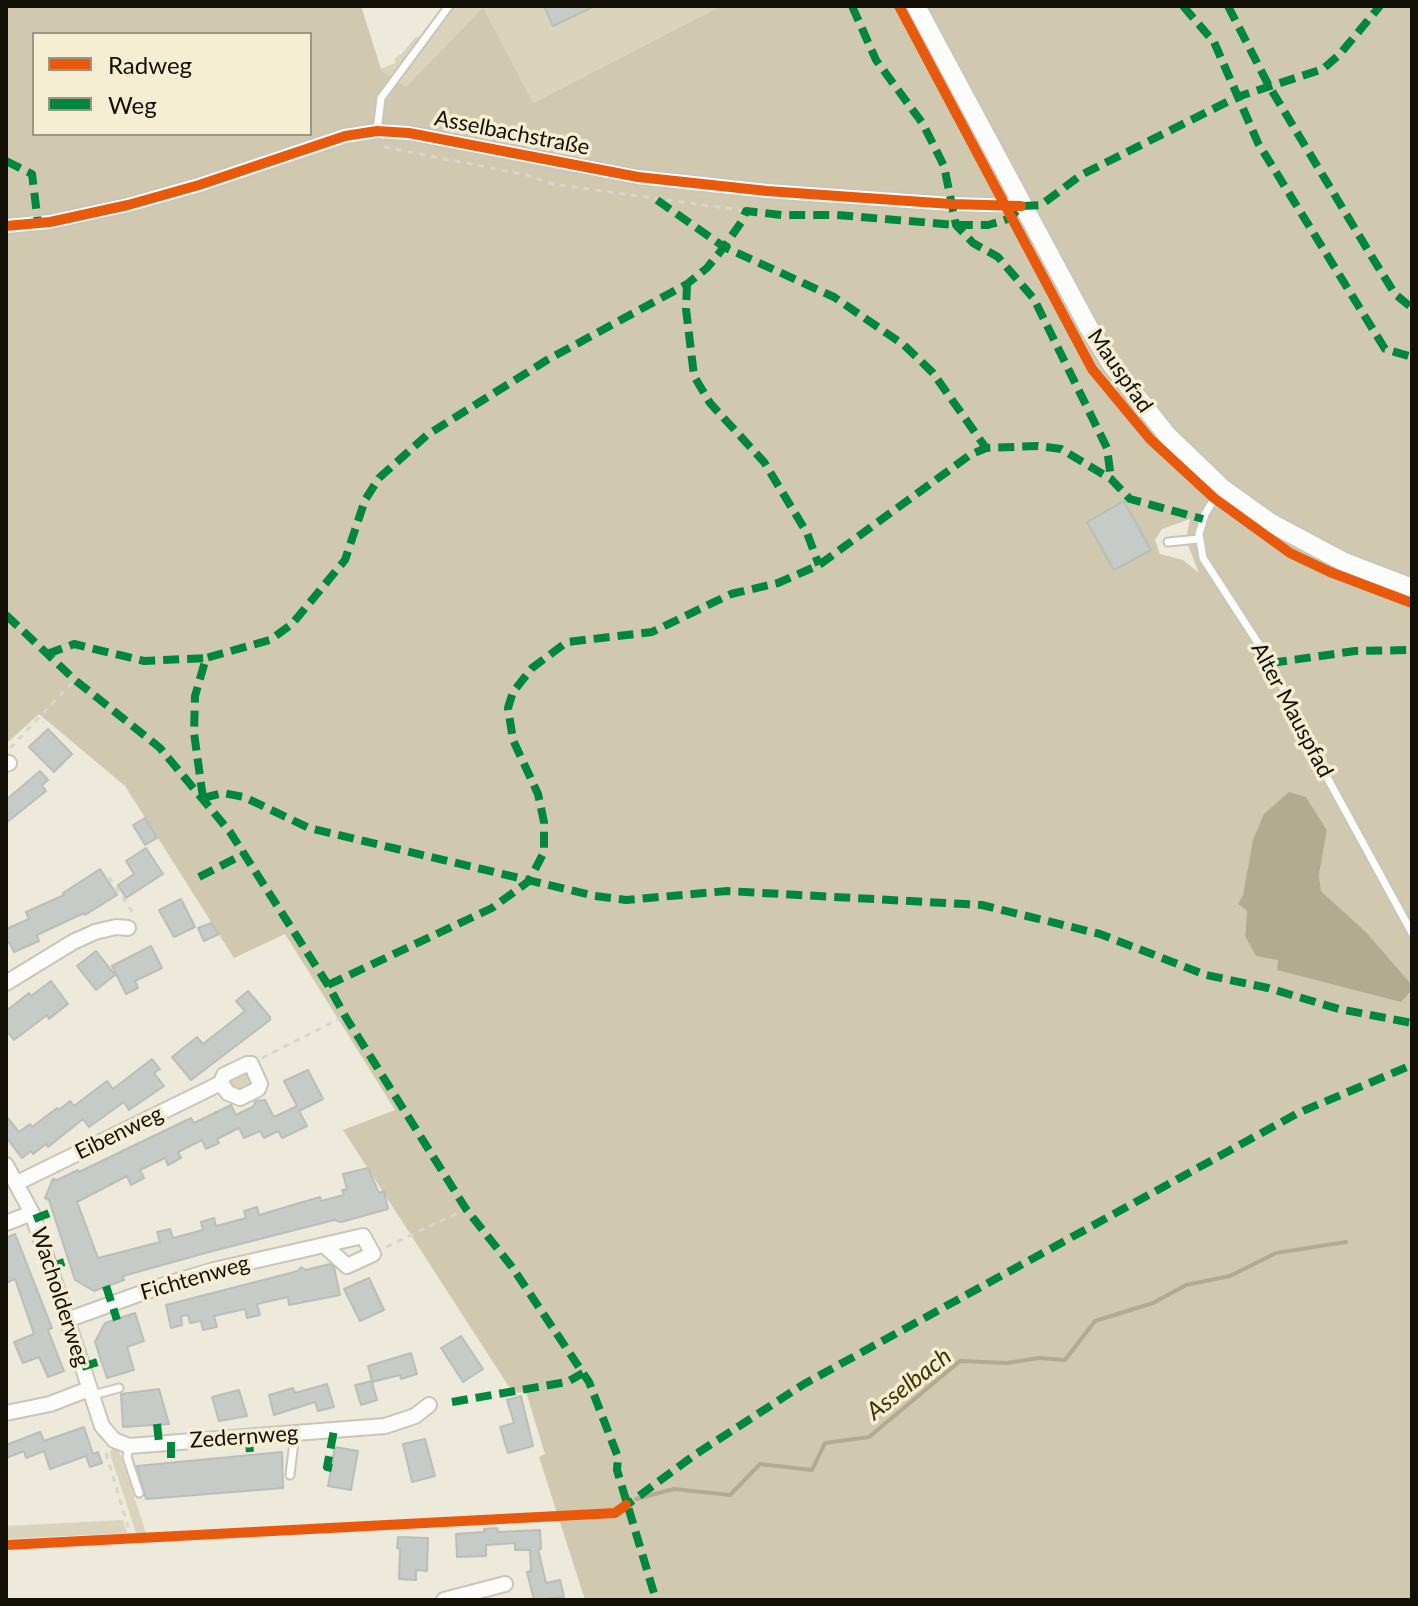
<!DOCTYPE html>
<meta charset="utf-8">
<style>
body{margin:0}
#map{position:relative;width:1418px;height:1606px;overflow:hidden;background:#ede9db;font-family:Lato,sans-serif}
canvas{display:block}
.frame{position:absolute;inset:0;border:8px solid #131107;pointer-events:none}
.legend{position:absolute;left:32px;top:32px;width:280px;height:104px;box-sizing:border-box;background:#f5eed3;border:2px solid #9b9681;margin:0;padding:10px 14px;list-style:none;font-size:24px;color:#131107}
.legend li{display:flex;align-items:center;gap:16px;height:40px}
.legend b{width:40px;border:2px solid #9b9681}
</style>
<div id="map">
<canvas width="1418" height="1606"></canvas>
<div class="frame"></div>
<ul class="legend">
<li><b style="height:10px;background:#e8590c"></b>Radweg</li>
<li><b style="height:10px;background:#00873e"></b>Weg</li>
</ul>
</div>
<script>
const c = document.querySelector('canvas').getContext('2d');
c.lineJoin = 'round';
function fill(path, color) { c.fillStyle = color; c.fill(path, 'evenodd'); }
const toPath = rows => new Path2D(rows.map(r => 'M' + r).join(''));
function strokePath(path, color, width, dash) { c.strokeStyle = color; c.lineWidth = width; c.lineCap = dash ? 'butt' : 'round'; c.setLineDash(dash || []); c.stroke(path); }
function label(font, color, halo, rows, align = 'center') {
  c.font = font + ' Lato,sans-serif'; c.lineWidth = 7; c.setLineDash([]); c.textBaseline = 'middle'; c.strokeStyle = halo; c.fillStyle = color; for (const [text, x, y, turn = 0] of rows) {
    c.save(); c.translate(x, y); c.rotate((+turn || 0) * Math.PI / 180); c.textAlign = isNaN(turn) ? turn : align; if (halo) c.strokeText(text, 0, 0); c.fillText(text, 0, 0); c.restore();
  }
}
fill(toPath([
 [443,6,721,6,533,103,406,87,381,70,396,63,395,58,403,55,415,39,424,35],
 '231 1081a10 10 0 1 1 20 0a10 10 0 1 1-20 0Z',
 [112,1448,119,1451,147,1536,137,1536,110,1454],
 [123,1520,127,1533,6,1539,6,1526]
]), '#dad4bd');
fill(toPath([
 [6,6,361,6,381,69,396,63,395,58,402,54,415,38,423,35,443,6,424,35,415,39,403,55,395,58,397,63,381,70,406,87,483,8,533,103,721,6,1412,6,1412,985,1366,932,1321,891,1319,875,1327,830,1306,797,1238,904,1247,911,1245,936,1279,960,1277,969,1408,995,1412,990,1412,1600,585,1600,539,1457,545,1454,526,1392,513,1393,343,1130,395,1110,285,934,234,958,125,786,39,714,6,744],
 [34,34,310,34,310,134,34,134],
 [1190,519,1186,540,1199,573,1183,560,1160,554,1155,540,1162,529]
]), '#d0c9b0');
fill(toPath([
 [1289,792,1306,797,1327,830,1319,875,1321,891,1366,932,1412,985,1412,990,1401,1002,1277,970,1278,960,1256,956,1245,936,1247,911,1238,904,1243,895,1253,840,1264,814]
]), '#b3ab8f');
strokePath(toPath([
 [636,1499,674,1489,730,1495,760,1464,812,1470,825,1443,869,1437,960,1361,1007,1363,1039,1358,1065,1360,1095,1321,1153,1303,1186,1285,1230,1276,1276,1253,1346,1242]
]), '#b3ab8f', 4);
const building = toPath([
 [544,6,595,6,553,26,544,6],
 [1124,501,1151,550,1114,570,1087,522,1124,501],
 [48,729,72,754,54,772,29,747,48,729],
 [40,771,48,780,42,785,46,791,6,823,6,800,40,771],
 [145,818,157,838,145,845,133,825,145,818],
 [146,848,163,874,126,898,118,885,134,874,126,861,146,848],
 [100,869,117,895,85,915,84,913,37,935,39,941,14,952,9,942,6,943,6,929,29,919,26,912,64,895,63,893,100,869],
 [181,899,195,927,174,937,159,910,181,899],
 [211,923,219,934,204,941,198,928,211,923],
 [151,946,162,968,135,981,138,988,126,994,112,966,151,946],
 [96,951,115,975,96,990,77,966,96,951],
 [51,981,68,1004,49,1019,47,1015,14,1040,6,1030,6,1011,29,993,31,996,51,981],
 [248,991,270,1017,270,1020,191,1080,172,1057,197,1037,203,1044,245,1011,236,1001,248,991],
 [152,1059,160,1069,154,1073,164,1086,129,1110,124,1102,89,1127,83,1119,48,1147,46,1144,33,1154,31,1151,22,1158,6,1137,6,1116,19,1132,30,1124,32,1127,57,1108,59,1110,70,1101,74,1106,107,1081,113,1089,152,1059],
 [308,1070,323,1099,299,1111,307,1126,282,1138,278,1131,264,1138,260,1131,244,1138,239,1128,217,1139,219,1143,206,1149,202,1140,178,1152,181,1158,168,1165,165,1158,140,1170,144,1178,131,1185,127,1176,77,1202,98,1258,160,1242,157,1232,170,1229,173,1238,203,1230,201,1222,214,1218,216,1226,246,1218,244,1211,257,1207,259,1215,320,1197,321,1201,344,1195,342,1190,347,1189,343,1174,368,1168,379,1193,384,1191,388,1209,341,1222,334,1220,209,1252,123,1276,124,1280,94,1291,75,1280,49,1200,45,1198,53,1179,57,1180,78,1170,79,1172,191,1118,194,1123,231,1105,236,1115,254,1106,255,1101,265,1100,274,1117,297,1106,284,1081,308,1070],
 [15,1234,52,1328,48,1330,64,1371,48,1377,39,1357,23,1363,14,1342,34,1334,15,1279,6,1283,6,1238,15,1234],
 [330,1264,334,1267,340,1295,289,1305,288,1297,257,1304,260,1315,247,1318,245,1309,214,1316,217,1327,203,1330,201,1321,190,1323,188,1315,181,1316,182,1325,171,1328,166,1305,298,1271,301,1267,306,1270,330,1264],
 [369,1278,384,1310,360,1321,344,1289,369,1278],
 [135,1313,144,1341,127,1347,134,1370,107,1378,95,1342,105,1323,135,1313],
 [461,1336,483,1369,463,1382,441,1348,461,1336],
 [411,1353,417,1374,401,1379,400,1375,372,1382,377,1400,361,1405,355,1385,372,1381,368,1366,411,1353],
 [327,1384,334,1407,318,1411,315,1402,274,1415,269,1395,293,1388,295,1393,327,1384],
 [159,1389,169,1424,123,1427,121,1394,159,1389],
 [239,1390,247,1416,219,1421,212,1397,239,1390],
 [521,1396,533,1446,508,1453,500,1427,514,1423,507,1400,521,1396],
 [84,1427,93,1454,98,1452,102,1463,90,1467,86,1456,50,1469,44,1451,26,1458,24,1451,6,1458,6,1445,40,1432,44,1441,84,1427],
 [425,1439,435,1476,412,1482,403,1444,425,1439],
 [335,1447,358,1451,351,1490,328,1486,335,1447],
 [282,1452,283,1488,146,1499,137,1466,282,1452],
 [497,1528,498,1532,540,1530,541,1549,538,1549,546,1583,560,1580,564,1597,534,1600,527,1572,531,1571,530,1550,515,1550,515,1543,486,1545,486,1556,457,1557,456,1534,484,1532,484,1529,497,1528],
 [398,1537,428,1538,427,1571,416,1570,416,1580,399,1579,400,1549,397,1548,398,1537]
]);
fill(building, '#c6cbc7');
strokePath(building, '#babeb9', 2);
const service = toPath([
 [377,131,381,98,449,6],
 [1220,489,1205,514,1199,534,1203,558,1271,663,1316,757,1412,933],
 [1168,542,1199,539],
 [93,1395,119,1388],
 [129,1446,127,1457,139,1493],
 [290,1475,295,1433]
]);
const minor = toPath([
 [6,226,50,222,128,205,199,185,345,136,377,131,409,133,638,177,767,191,951,204,1021,206],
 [6,764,9,763],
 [6,983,73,942,95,932,116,927,128,928],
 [6,1165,32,1213,102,1426,114,1440,129,1446,385,1426,415,1416,429,1405],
 [17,1183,221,1083,224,1075,247,1064,251,1064,260,1084,258,1089,240,1098,228,1093,221,1083],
 [6,1223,32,1213],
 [67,1320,161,1286,214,1270,324,1245,363,1236,373,1254,347,1266,324,1245],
 [6,1413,50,1404,89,1389],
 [444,1600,505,1584]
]);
const tertiary = toPath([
 [916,6,1089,328,1112,365,1167,435,1222,488,1271,523,1344,562,1412,588]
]);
strokePath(service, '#c8c5ba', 11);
strokePath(minor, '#c8c5ba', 18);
strokePath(tertiary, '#c8c5ba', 22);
strokePath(toPath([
 [384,147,527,175,553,184,746,211],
 [10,748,75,680],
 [109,877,133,913],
 [262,1058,345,1016],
 [386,1247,466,1209],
 [106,1453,132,1540]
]), '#d6d5d0', 3, [6, 6]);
strokePath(service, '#fcfcfa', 7);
strokePath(minor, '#fcfcfa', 14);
strokePath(tertiary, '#fcfcfa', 18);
strokePath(toPath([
 [852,6,876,60,923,124,944,166,956,225,973,243,998,257,1034,299,1107,448,1111,479],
 [1183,6,1214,42,1258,143,1385,349,1412,357],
 [1228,6,1269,86,1372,257,1395,294,1412,308],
 [6,161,32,174,38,223],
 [657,200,724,247,834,297,904,345,933,373,986,448],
 [687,284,686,309,694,376,710,403,764,462,807,533,819,565],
 [6,615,75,680,160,748,230,832,328,985,345,1016,466,1209,512,1267,589,1382,618,1457,617,1470,656,1600],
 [47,654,74,644,144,661,206,658],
 [1271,663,1355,651,1412,650],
 [203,798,194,733,195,696,206,658,270,640,292,624,345,560,365,500,379,478,427,435,547,360,687,284,707,268,724,247,742,221,746,211,782,215,837,215,956,225,988,225,999,222,1010,218,1021,206,1041,205,1081,175,1237,97,1323,69,1339,55,1380,6],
 [203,798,223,793,244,797,309,828,595,896,626,900,727,891,982,905,1100,934,1206,975,1268,988,1339,1009,1412,1023],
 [199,877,244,854],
 [328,985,492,908,529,881,544,852,544,822,538,794,513,740,508,708,513,692,532,668,567,642,652,632,731,594,778,583,819,565,970,455,986,448,1038,446,1061,449,1111,479,1130,499,1203,519],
 [34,1219,52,1212],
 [49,1267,68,1261],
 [106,1286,117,1320],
 [82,1367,101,1361],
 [452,1402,567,1382,583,1373],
 [157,1424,159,1443],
 [249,1436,250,1455],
 [171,1442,171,1463],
 [332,1468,327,1467,334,1430],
 [620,1510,696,1454,804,1384,1298,1113,1412,1065]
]), '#00873e', 8, [16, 8]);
strokePath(toPath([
 [899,6,1092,369,1150,439,1214,498,1290,553,1330,572,1412,603],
 [6,226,50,222,128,205,199,185,345,136,377,131,409,133,638,177,767,191,951,204,1021,206],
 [6,1545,615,1513,626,1505]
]), '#e8590c', 10);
label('22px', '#131107', '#f5eed3', [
 ["Asselbachstraße",512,133,11],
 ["Mauspfad",1120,371,55],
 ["Alter Mauspfad",1292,710,62],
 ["Eibenweg",119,1133,-26],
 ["Fichtenweg",195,1278,-16],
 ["Wacholderweg",60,1297,72],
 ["Zedernweg",244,1437,-4]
]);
label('italic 24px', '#3e3304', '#f5eed3', [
 ["Asselbach",909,1384,-38]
]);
</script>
